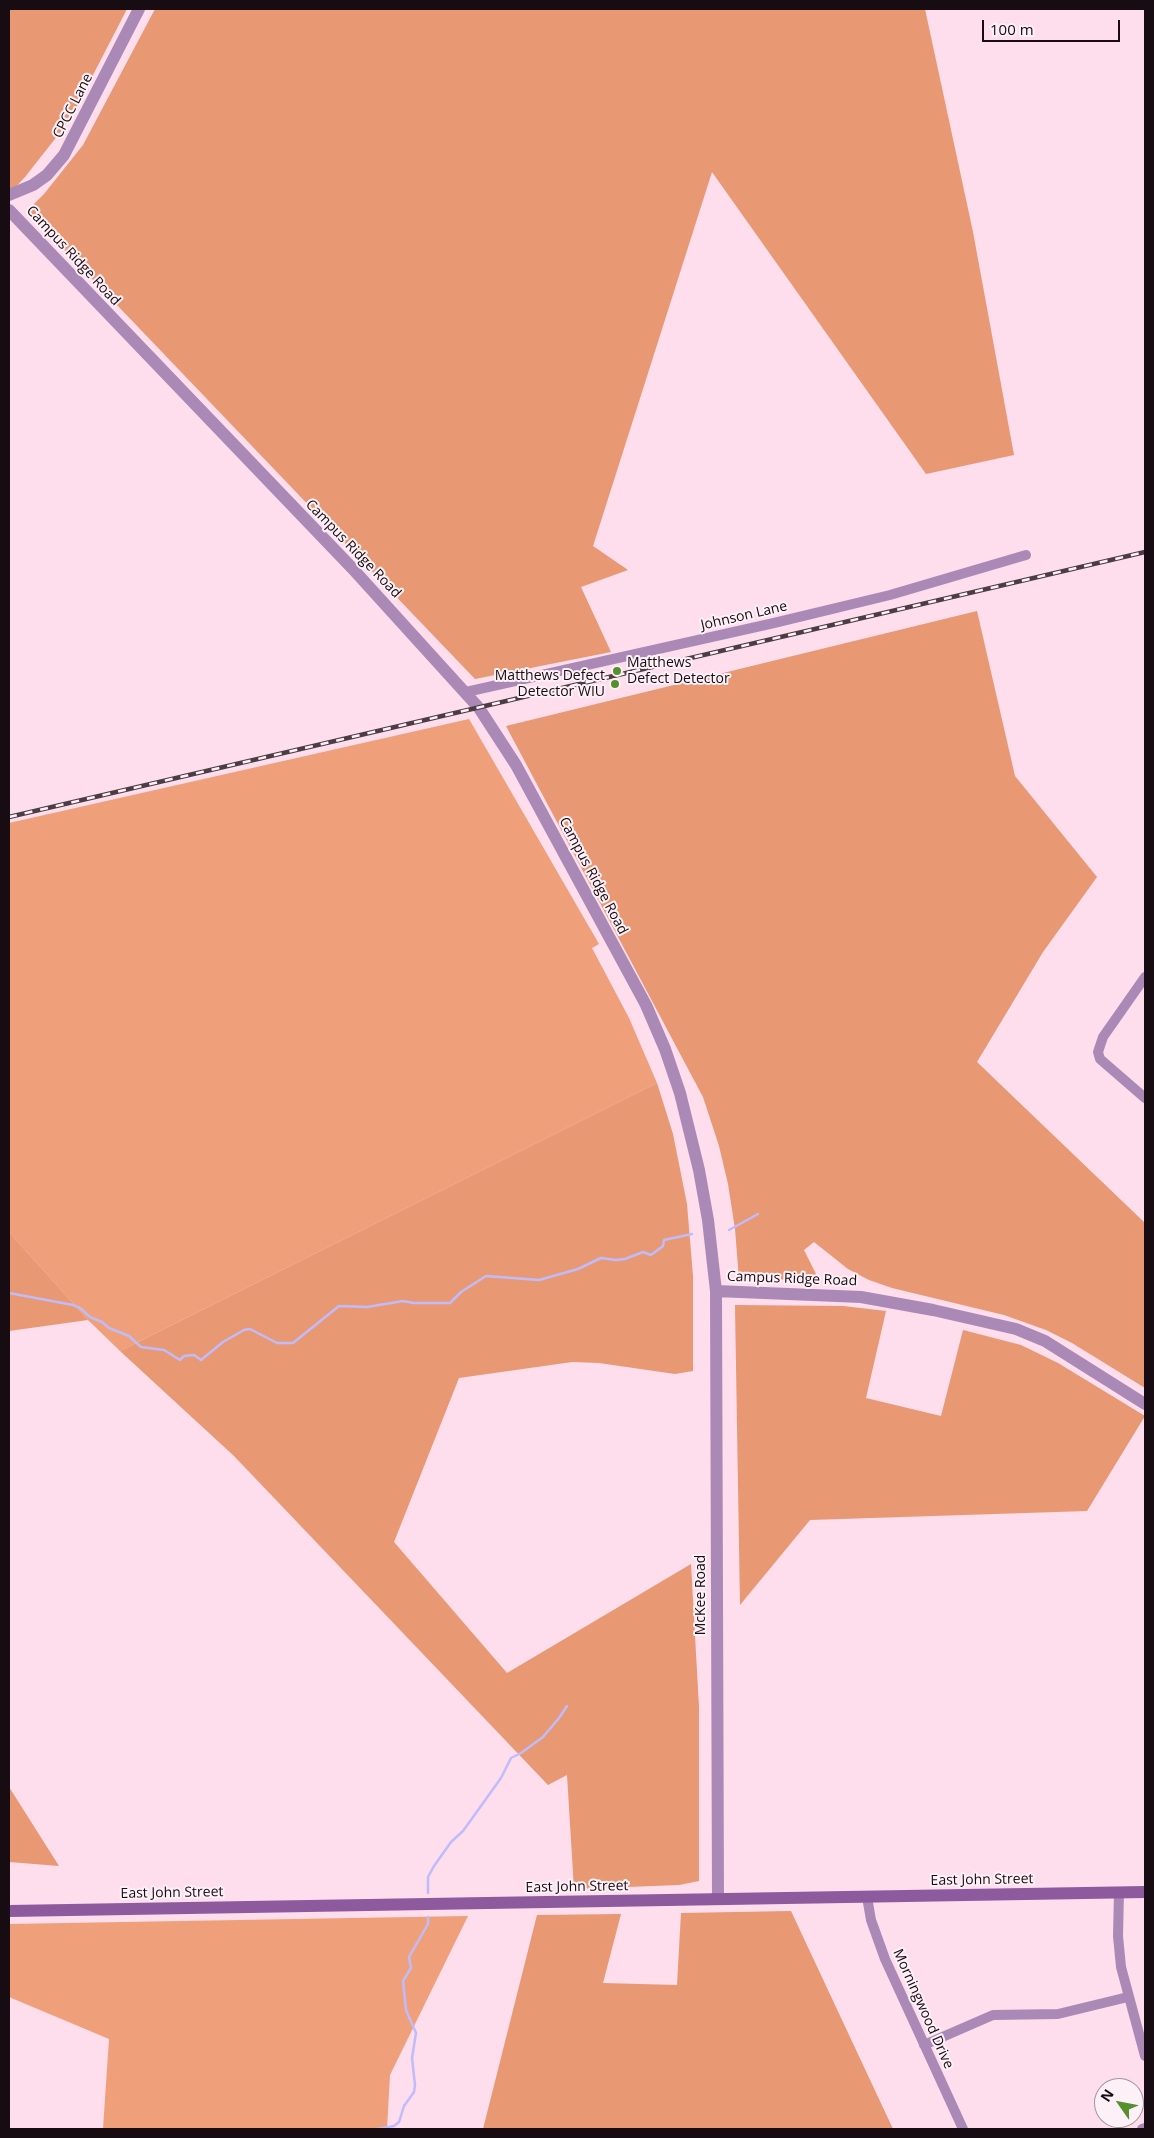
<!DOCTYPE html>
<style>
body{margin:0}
#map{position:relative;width:1154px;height:2138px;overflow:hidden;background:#fedded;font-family:"Open Sans",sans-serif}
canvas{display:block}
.frame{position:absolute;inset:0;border:10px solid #170c12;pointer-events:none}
.north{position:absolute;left:1094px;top:2078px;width:50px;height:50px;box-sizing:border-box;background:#fef0f7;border:1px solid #a2959b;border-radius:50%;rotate:303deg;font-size:14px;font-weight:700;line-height:20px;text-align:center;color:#170c12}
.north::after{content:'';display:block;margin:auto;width:18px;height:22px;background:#55902e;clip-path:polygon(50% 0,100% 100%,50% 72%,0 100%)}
.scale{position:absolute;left:982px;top:20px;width:138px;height:22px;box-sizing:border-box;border:2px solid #170c12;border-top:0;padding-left:6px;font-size:15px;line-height:18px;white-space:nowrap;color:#170c12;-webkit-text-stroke:4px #fef0f7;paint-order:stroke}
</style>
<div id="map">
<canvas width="1154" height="2138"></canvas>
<div class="frame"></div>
<div class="north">N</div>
<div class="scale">100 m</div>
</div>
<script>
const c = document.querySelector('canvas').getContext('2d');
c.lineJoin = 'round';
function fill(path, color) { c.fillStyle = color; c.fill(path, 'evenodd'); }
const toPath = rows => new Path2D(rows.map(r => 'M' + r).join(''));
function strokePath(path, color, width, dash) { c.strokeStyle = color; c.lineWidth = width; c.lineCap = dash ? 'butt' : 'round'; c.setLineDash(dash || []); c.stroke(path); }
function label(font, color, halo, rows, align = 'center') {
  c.font = font + ' "Open Sans",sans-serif'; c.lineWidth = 4; c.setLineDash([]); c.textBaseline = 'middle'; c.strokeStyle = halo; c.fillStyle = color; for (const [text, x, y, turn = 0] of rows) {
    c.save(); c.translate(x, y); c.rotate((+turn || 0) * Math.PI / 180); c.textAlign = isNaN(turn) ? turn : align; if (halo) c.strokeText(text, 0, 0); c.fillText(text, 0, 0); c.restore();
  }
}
fill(toPath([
 [469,719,599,944,592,948,629,1018,657,1083,120,1351,88,1320,9,1232,9,823],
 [468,1916,390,2075,387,2129,103,2129,109,2039,9,1997,9,1924]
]), '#efa07b');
fill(toPath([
 [9,9,127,9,77,106,62,130,25,177,10,193],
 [155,9,925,9,973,232,1014,455,926,474,712,172,593,546,628,570,581,587,611,652,475,679,27,211,44,194,83,145],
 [977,611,1015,776,1097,877,1043,952,977,1062,1145,1223,1145,1388,1072,1343,1046,1330,1004,1315,892,1288,869,1280,848,1269,814,1242,804,1250,819,1280,739,1279,735,1229,728,1184,719,1146,703,1097,506,726],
 [657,1083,673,1134,687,1204,693,1276,693,1371,675,1374,599,1363,572,1362,459,1378,394,1542,507,1673,691,1564,699,1707,699,1881,679,1885,574,1889,567,1775,548,1785,234,1456,120,1351],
 [9,1232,88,1320,9,1331],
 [735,1305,843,1306,886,1311,866,1398,941,1416,963,1330,1021,1345,1058,1363,1145,1416,1087,1511,810,1520,740,1605],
 [9,1787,59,1866,9,1862],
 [791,1911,893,2129,483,2129,537,1915,621,1914,603,1983,677,1985,681,1913]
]), '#e89872');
strokePath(toPath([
 [729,1230,758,1214],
 [9,1293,73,1305,80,1308,90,1317,102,1322,109,1328,129,1336,141,1347,164,1350,180,1360,184,1356,194,1355,201,1360,223,1342,244,1330,250,1329,277,1343,293,1343,339,1306,367,1307,403,1301,414,1303,450,1303,461,1292,486,1276,539,1280,578,1269,601,1258,616,1260,625,1259,643,1252,651,1255,663,1246,664,1240,692,1234],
 [428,1893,428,1877,434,1866,451,1842,463,1831,501,1778,511,1758,521,1753,543,1737,559,1718,567,1706],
 [377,2129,394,2126,399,2122,404,2106,414,2092,415,2085,412,2058,416,2033,406,2010,403,1981,411,1968,409,1957,428,1924,428,1917]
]), '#c0bcfa', 2.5);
strokePath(toPath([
 [466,692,774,623,890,595,1026,555],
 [1145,977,1103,1037,1098,1052,1100,1059,1145,1098],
 [1119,1892,1118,1936,1121,1967,1145,2056],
 [867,1897,871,1920,885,1959,963,2129],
 [924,2045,993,2015,1058,2014,1128,1997],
 [1142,2129,1145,2128]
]), '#ab89b7', 10);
strokePath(toPath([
 [9,195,33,185,47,175,64,155,139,9],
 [9,210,352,568,479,708,516,765,646,1005,665,1049,680,1093,699,1170,708,1220,716,1291,718,1899],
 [716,1291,861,1297,933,1310,1016,1329,1045,1341,1145,1404]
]), '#ab89b7', 12);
strokePath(toPath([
 [9,1911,1145,1892]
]), '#8c5a9d', 12);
const rail = toPath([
 [9,817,1145,552]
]);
strokePath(rail, '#4c3c44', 4.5);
strokePath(rail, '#fef0f7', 2.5, [8]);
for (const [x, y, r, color] of [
 [617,671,5,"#55902e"],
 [615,684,5,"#55902e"]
]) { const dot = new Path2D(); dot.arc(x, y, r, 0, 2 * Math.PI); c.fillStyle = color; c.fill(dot); strokePath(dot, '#fef0f7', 2); }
label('14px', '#170c12', '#fef0f7', [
 ["CPCC Lane",73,106,-63],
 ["Campus Ridge Road",73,256,47],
 ["Campus Ridge Road",353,549,46],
 ["Johnson Lane",744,616,-13],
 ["Campus Ridge Road",593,876,62],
 ["Campus Ridge Road",792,1279,2],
 ["McKee Road",701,1595,-90],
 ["East John Street",982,1880,-1],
 ["East John Street",577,1887,-1],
 ["East John Street",172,1893,-1],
 ["Morningwood Drive",923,2009,66]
]);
label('14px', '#170c12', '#fef0f7', [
 ["Matthews",627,663],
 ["Defect Detector",627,679],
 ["Matthews Defect",605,676,"right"],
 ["Detector WIU",605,692,"right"]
], 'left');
</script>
